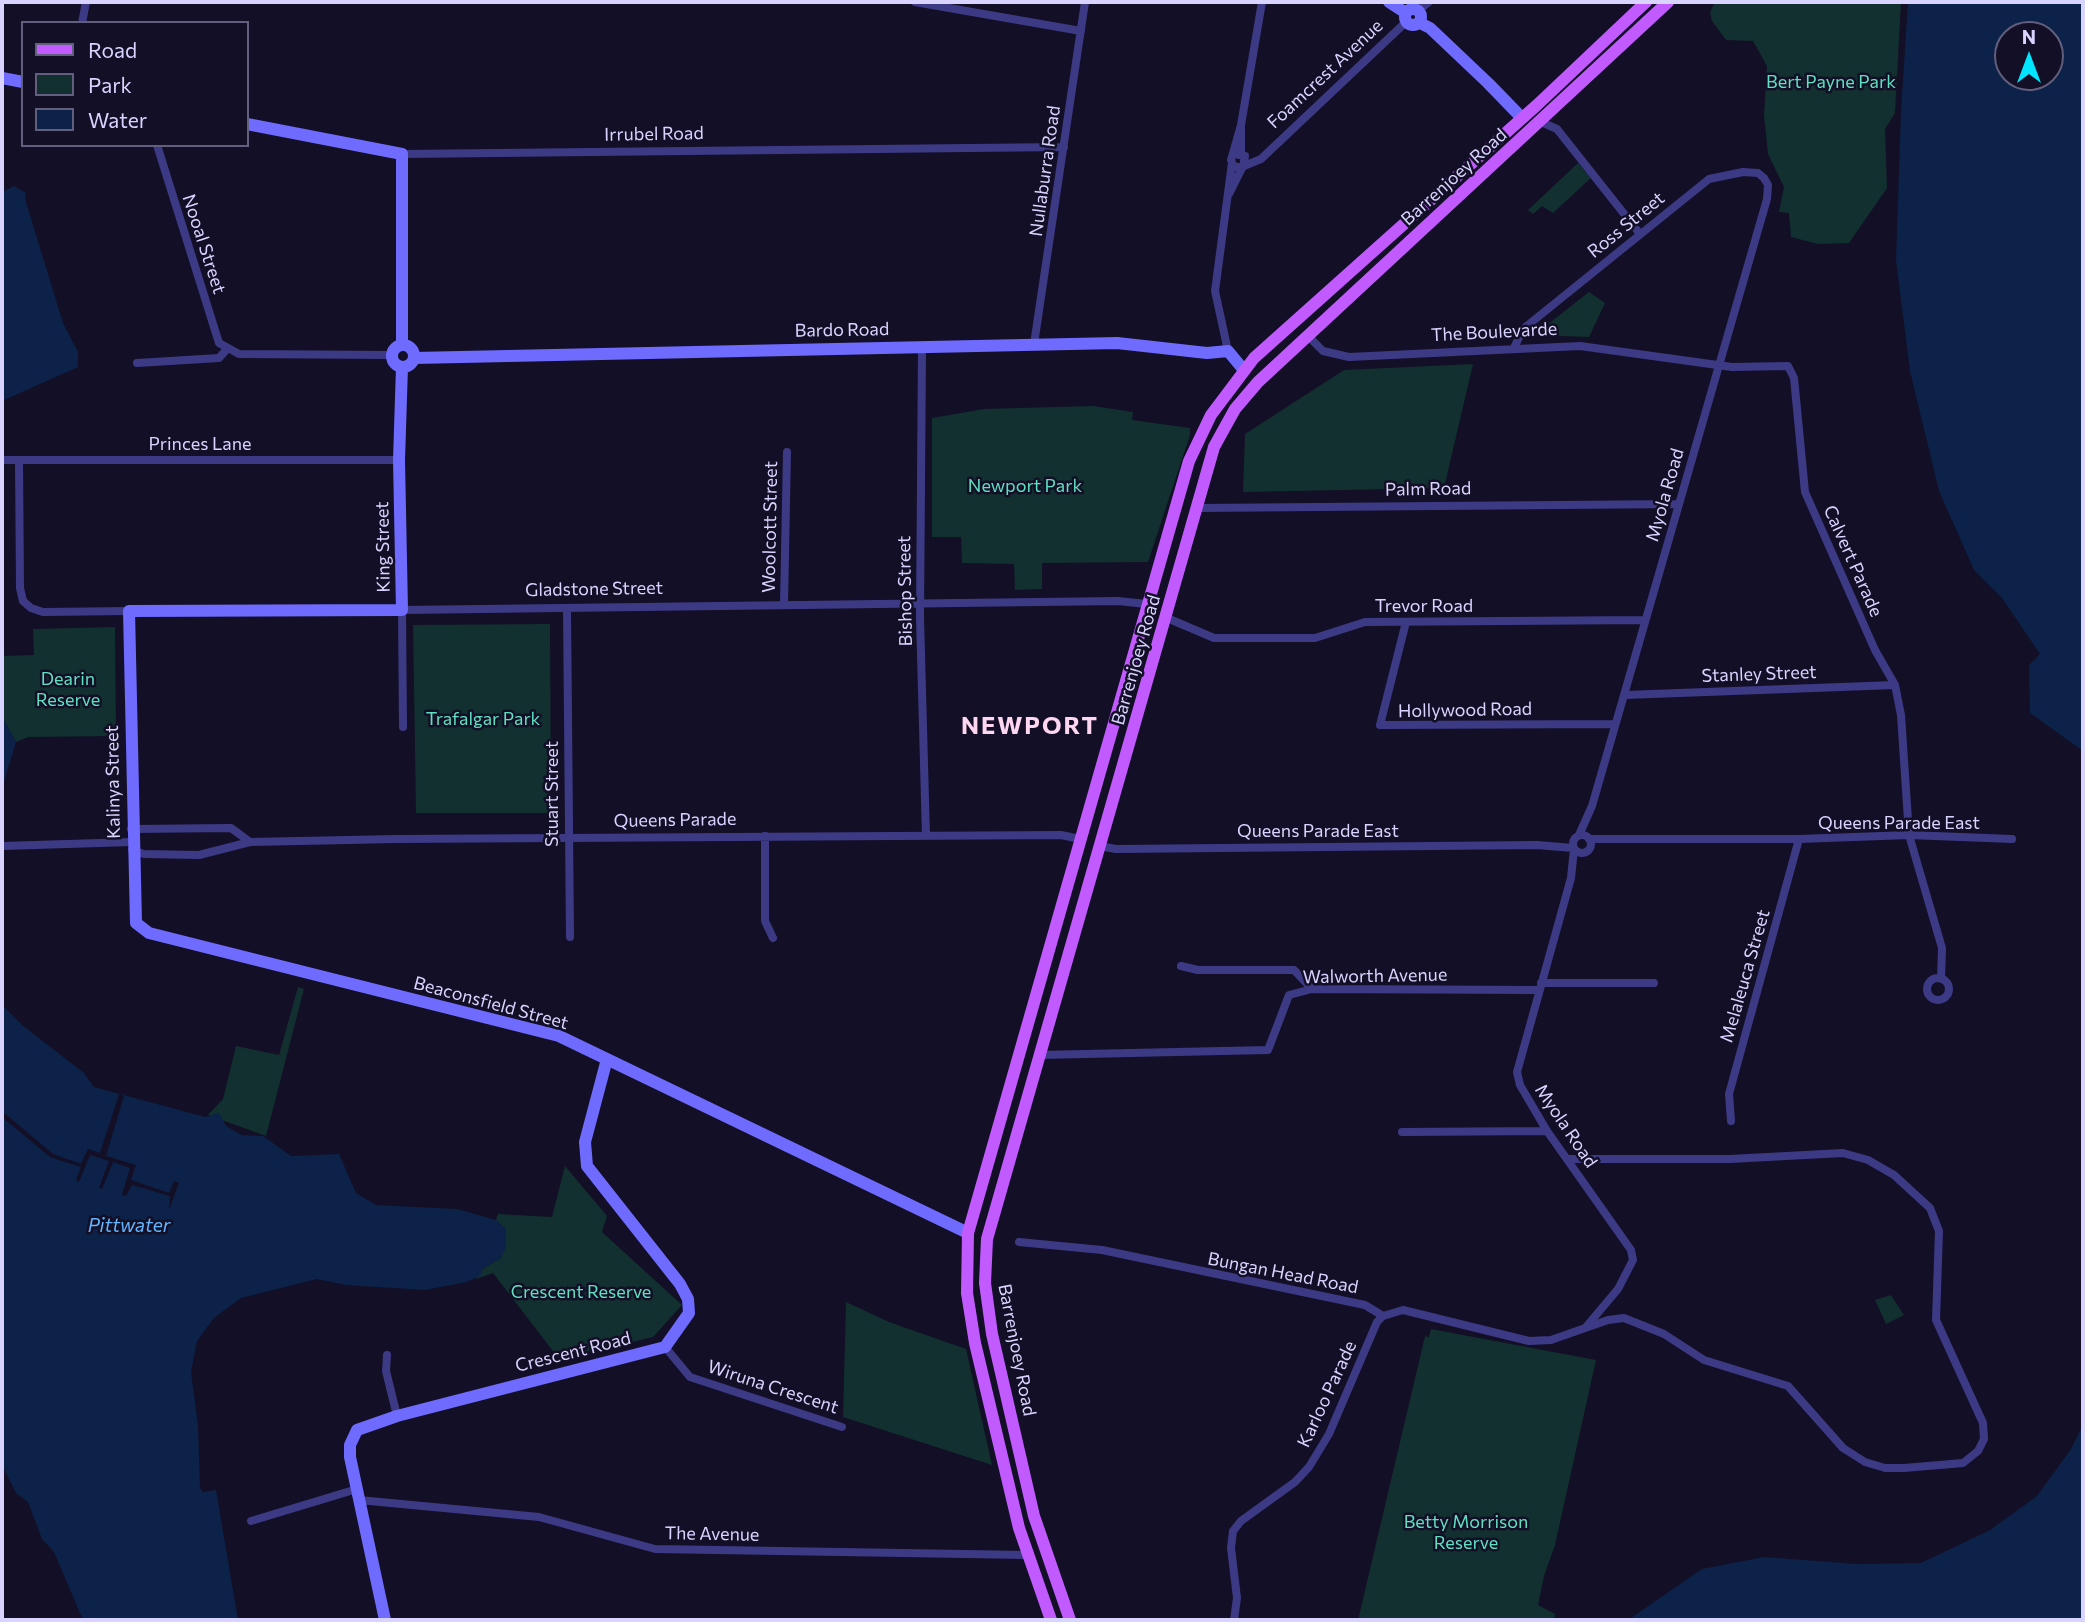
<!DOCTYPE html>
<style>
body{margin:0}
#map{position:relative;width:2085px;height:1622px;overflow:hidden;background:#130f26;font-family:Commissioner,sans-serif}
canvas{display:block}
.frame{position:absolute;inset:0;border:4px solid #d9d4ff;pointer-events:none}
.legend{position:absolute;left:21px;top:21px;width:228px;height:126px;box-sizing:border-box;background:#130f26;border:2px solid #625e7d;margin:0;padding:9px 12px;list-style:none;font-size:21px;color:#d9d4ff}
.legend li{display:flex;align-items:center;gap:14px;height:35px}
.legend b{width:35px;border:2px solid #625e7d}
.north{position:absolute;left:1994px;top:21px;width:70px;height:70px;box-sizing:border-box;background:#130f26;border:2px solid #625e7d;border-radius:50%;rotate:0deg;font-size:19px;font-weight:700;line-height:28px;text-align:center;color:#d9d4ff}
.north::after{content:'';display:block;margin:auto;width:24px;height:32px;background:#00e5ff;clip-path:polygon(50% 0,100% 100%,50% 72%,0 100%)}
</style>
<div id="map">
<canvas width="2085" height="1622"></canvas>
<div class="frame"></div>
<ul class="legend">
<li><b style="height:9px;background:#c25bff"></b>Road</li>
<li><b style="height:19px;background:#12302f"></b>Park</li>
<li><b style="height:19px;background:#0c2248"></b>Water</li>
</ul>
<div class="north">N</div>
</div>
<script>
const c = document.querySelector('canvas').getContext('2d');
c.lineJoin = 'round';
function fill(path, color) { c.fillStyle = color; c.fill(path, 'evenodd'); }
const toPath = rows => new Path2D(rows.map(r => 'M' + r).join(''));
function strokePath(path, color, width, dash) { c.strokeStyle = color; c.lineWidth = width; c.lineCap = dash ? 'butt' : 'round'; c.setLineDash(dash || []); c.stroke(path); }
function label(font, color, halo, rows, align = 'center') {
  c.font = font + ' Commissioner,sans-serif'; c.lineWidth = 5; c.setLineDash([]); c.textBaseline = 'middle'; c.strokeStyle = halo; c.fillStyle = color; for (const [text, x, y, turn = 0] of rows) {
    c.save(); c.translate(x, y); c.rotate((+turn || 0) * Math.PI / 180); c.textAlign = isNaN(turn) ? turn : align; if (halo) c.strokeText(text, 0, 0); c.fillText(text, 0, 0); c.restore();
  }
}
fill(toPath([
 [1715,2,1901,2,1895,113,1885,129,1887,188,1849,243,1818,244,1791,237,1789,213,1779,212,1784,187,1768,154,1764,115,1767,66,1753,41,1726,40,1712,21,1710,12],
 [1578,163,1591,178,1553,213,1542,206,1533,214,1528,210],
 [1589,292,1605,303,1589,337,1534,335],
 [1473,364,1444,488,1243,492,1245,434,1344,370],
 [1093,406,1133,412,1132,420,1190,428,1190,435,1148,562,1042,563,1042,589,1015,590,1014,564,962,563,961,537,932,537,932,418,984,409],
 [550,624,551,813,416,813,413,625],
 [115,627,116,736,28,737,16,742,2,717,2,656,34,655,33,629],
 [298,987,304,989,266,1136,208,1115,223,1099,236,1046,279,1055],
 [565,1166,607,1216,602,1232,682,1305,653,1337,559,1359,493,1273,476,1279,482,1269,501,1258,506,1229,496,1220,498,1214,552,1217],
 [1891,1295,1904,1315,1886,1324,1875,1300],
 [846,1302,889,1322,966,1349,992,1465,843,1417],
 [1431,1329,1596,1360,1555,1545,1544,1576,1538,1605,1555,1614,1554,1620,1358,1620,1425,1336,1429,1337]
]), '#12302f');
fill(toPath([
 [1908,2,2083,2,2083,751,2030,713,2029,665,2040,654,2002,598,1974,570,1939,491,1910,371,1896,260,1901,111],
 [2050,35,2050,77,2008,77,2008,35],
 [14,186,26,193,25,199,63,323,78,352,78,367,2,401,2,192],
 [2,717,16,742,2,788],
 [2,1005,22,1025,84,1073,94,1087,205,1117,219,1113,226,1126,242,1135,263,1136,291,1156,339,1154,356,1193,376,1205,457,1209,496,1220,506,1229,506,1247,501,1258,482,1269,481,1275,467,1282,425,1290,346,1285,317,1279,241,1298,214,1318,197,1341,191,1372,198,1426,200,1488,203,1492,216,1490,238,1620,83,1620,54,1552,42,1539,28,1502,16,1493,2,1465],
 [2083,1425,2083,1620,1628,1620,1702,1569,1764,1557,1857,1564,1921,1563,1990,1530,2037,1496,2071,1449]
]), '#0c2248');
fill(toPath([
 [119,1094,124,1096,106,1156,136,1165,131,1180,169,1193,174,1181,179,1183,169,1210,170,1196,132,1185,126,1196,122,1195,130,1168,113,1162,102,1189,99,1188,109,1161,90,1155,79,1182,76,1180,81,1167,50,1157,2,1117,2,1111,53,1154,81,1164,88,1149,100,1153]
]), '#130f26');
strokePath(toPath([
 [915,2,1081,31],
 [1418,11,1429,2],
 [82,23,86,2],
 [1541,122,1557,129,1640,234],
 [1241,128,1241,154],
 [157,145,219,343,239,354,392,355],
 [402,154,1064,147],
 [1235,154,1245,156,1243,167,1234,167,1231,160,1241,125,1262,2],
 [1244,166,1261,159,1406,22],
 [1229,194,1242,168],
 [1308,336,1323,351,1349,357,1580,346,1732,367,1788,366,1794,378,1805,492,1875,650,1895,685,1901,715,1909,835,1942,948,1941,979],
 [1034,344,1085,2],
 [922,347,920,618,926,836],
 [1514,348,1523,329,1709,179,1743,172,1758,173,1764,178,1768,185,1767,199,1592,806,1579,835],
 [1228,351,1215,291,1232,163],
 [137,363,219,358,227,349],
 [2,460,399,460],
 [19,460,20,588,23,601,31,608,43,612,129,611],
 [1198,508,1679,504],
 [784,604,787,452],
 [567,608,570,937],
 [1167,618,1214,638,1315,638,1365,622,1645,620],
 [1406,622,1380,725,1615,724],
 [1625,695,1895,685],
 [403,727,402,610,1118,601,1146,604],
 [131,829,231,828,250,842],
 '1573 844a9 9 0 1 1 18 0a9 9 0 1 1-18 0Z',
 [765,836,765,921,773,938],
 [1589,839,1799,839,1909,835,2012,839],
 [2,846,132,842],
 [1099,846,1116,849,1537,845,1573,848],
 [1574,849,1571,878,1517,1072,1520,1085,1547,1131,1631,1250,1633,1260,1618,1289,1586,1327],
 [132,850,144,854,199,855,250,842,396,839,1061,835,1080,839],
 [1181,966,1198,970,1294,970,1312,989],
 '1927 989a11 11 0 1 1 22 0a11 11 0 1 1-22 0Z',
 [1541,983,1654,983],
 [1039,1055,1268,1050,1289,995,1312,989,1539,990],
 [1731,1121,1729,1094,1799,839],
 [1402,1132,1547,1131],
 [1019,1242,1102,1250,1365,1305,1383,1316,1403,1310,1529,1341,1551,1340,1608,1320,1624,1318,1664,1334,1704,1360,1788,1386,1843,1448,1865,1462,1885,1468,1904,1468,1963,1463,1978,1451,1984,1439,1983,1423,1936,1320,1939,1231,1930,1208,1894,1175,1868,1160,1843,1153,1730,1159,1569,1159],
 [665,1347,690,1377,842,1427],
 [387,1355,386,1371,397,1416],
 [359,1500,539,1517,655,1549,1027,1555],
 [251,1521,357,1489],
 [1234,1620,1237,1598,1231,1548,1233,1531,1241,1521,1295,1482,1309,1467,1329,1434,1377,1322,1383,1316]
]), '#3d3a85', 8);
strokePath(toPath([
 [1389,2,1406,13],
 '1405 17a8 8 0 1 1 16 0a8 8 0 1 1-16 0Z',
 [1420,23,1430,28,1488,83,1522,118],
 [2,78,23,82],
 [247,124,402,154,402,345],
 '392 356a11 11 0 1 1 22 0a11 11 0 1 1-22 0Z',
 [414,358,1117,343,1207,353,1228,351,1243,369],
 [402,367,399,460,402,610,129,611,136,923,149,933,559,1036,968,1233],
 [385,1620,350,1457,350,1445,357,1430,397,1416,665,1347,689,1313,688,1299,680,1284,587,1166,585,1142,607,1059]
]), '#6f6bff', 12);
strokePath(toPath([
 [1051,1620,1019,1528,975,1343,967,1293,968,1233,1189,461,1211,415,1254,358,1537,105,1646,2],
 [1070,1620,1034,1516,992,1334,985,1283,987,1239,1214,447,1235,409,1258,382,1668,2]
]), '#c25bff', 12);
label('18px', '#d9d4ff', '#130f26', [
 ["Foamcrest Avenue",1325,74,-43],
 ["Irrubel Road",654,134,-1],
 ["Nullaburra Road",1045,171,-82],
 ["Barrenjoey Road",1454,177,-42],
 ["Ross Street",1626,225,-39],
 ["Nooal Street",204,244,72],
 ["Bardo Road",842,330,-1],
 ["The Boulevarde",1494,332,-3],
 ["Princes Lane",200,444],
 ["Palm Road",1428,489,-1],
 ["Myola Road",1665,495,-74],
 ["Woolcott Street",770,527,-89],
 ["King Street",383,547,-91],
 ["Calvert Parade",1853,561,66],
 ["Gladstone Street",594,589,-1],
 ["Bishop Street",905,591,-91],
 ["Trevor Road",1424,606],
 ["Barrenjoey Road",1136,660,-74],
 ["Stanley Street",1759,674,-2],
 ["Hollywood Road",1465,710,-1],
 ["Kalinya Street",113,782,-91],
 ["Stuart Street",552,794,-90],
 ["Queens Parade",675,820,-1],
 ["Queens Parade East",1899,823],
 ["Queens Parade East",1318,831],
 ["Walworth Avenue",1375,976,-1],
 ["Melaleuca Street",1745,976,-74],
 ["Beaconsfield Street",491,1003,15],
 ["Myola Road",1566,1126,56],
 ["Bungan Head Road",1283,1273,11],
 ["Barrenjoey Road",1017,1350,79],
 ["Crescent Road",573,1352,-14],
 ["Wiruna Crescent",773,1387,18],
 ["Karloo Parade",1327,1394,-65],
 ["The Avenue",712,1534,1]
]);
label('18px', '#5fe0c0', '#130f26', [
 ["Bert Payne Park",1831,82],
 ["Newport Park",1025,486],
 ["Dearin",68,679],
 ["Reserve",68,700],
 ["Trafalgar Park",483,719],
 ["Crescent Reserve",581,1292],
 ["Betty Morrison",1466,1522],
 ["Reserve",1466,1543]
]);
label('italic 19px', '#62b6ff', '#130f26', [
 ["Pittwater",129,1226]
]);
c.letterSpacing = '2px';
label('bold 24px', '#ffd6f0', '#130f26', [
 ["NEWPORT",1030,726]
]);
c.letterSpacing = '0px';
</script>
